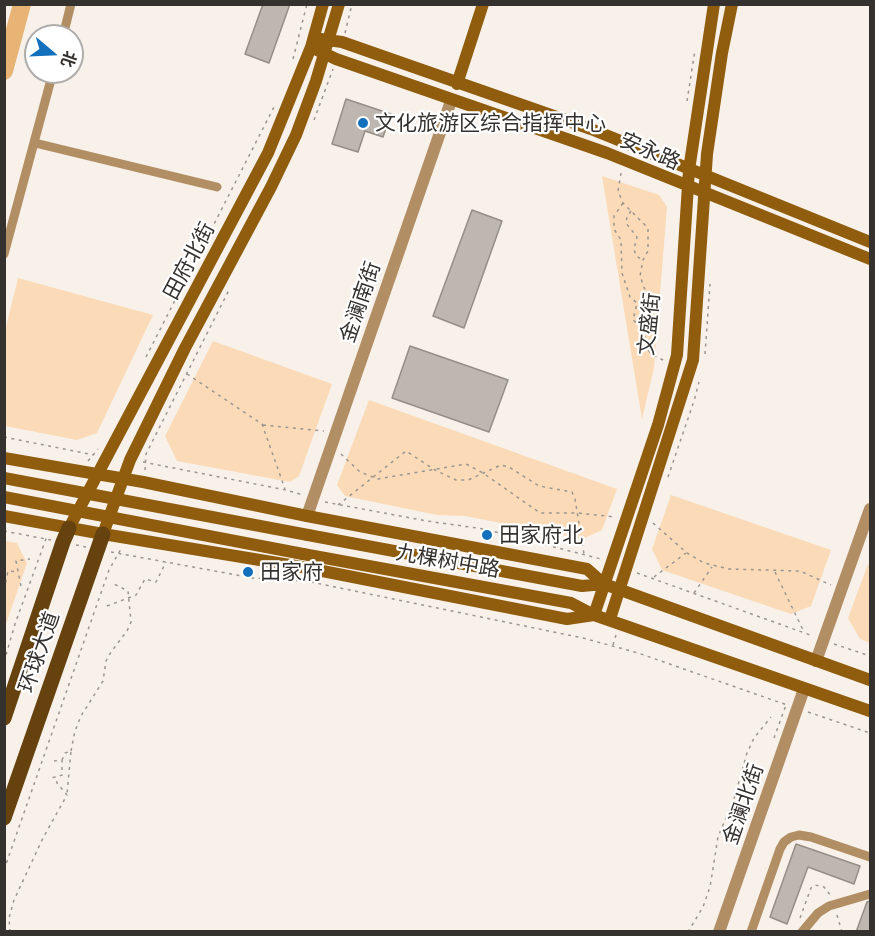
<!DOCTYPE html>
<meta charset="utf-8">
<style>
body{margin:0}
#map{position:relative;width:875px;height:936px;overflow:hidden;background:#f8f1ea;font-family:Commissioner,"Noto Sans SC",sans-serif}
canvas{display:block}
.frame{position:absolute;inset:0;border:6px solid #34312e;pointer-events:none}
.north{position:absolute;left:24px;top:24px;width:60px;height:60px;box-sizing:border-box;background:#fff;border:2px solid #aeadab;border-radius:50%;rotate:109deg;font-size:16px;font-weight:700;line-height:24px;text-align:center;color:#34312e}
.north::after{content:'';display:block;margin:auto;width:21px;height:27px;background:#1270bc;clip-path:polygon(50% 0,100% 100%,50% 72%,0 100%)}
</style>
<div id="map">
<canvas width="875" height="936"></canvas>
<div class="frame"></div>
<div class="north">北</div>
</div>
<script>
const c = document.querySelector('canvas').getContext('2d');
c.lineJoin = 'round';
function fill(path, color) { c.fillStyle = color; c.fill(path, 'evenodd'); }
const toPath = rows => new Path2D(rows.map(r => 'M' + r).join(''));
function strokePath(path, color, width, dash) { c.strokeStyle = color; c.lineWidth = width; c.lineCap = dash ? 'butt' : 'round'; c.setLineDash(dash || []); c.stroke(path); }
function label(font, color, halo, rows, align = 'center') {
  c.font = font + ' Commissioner,"Noto Sans SC",sans-serif'; c.lineWidth = 4.5; c.setLineDash([]); c.textBaseline = 'middle'; c.strokeStyle = halo; c.fillStyle = color; for (const [text, x, y, turn = 0] of rows) {
    c.save(); c.translate(x, y); c.rotate((+turn || 0) * Math.PI / 180); c.textAlign = isNaN(turn) ? turn : align; if (halo) c.strokeText(text, 0, 0); c.fillText(text, 0, 0); c.restore();
  }
}
fill(toPath([
 [602,176,659,195,667,207,654,368,642,419],
 [18,278,153,315,97,433,77,440,5,426,5,331],
 [213,341,332,384,299,476,290,482,177,461,165,436],
 [369,400,617,489,602,530,583,539,465,516,437,515,345,496,337,485],
 [671,495,831,550,811,606,791,614,662,570,652,549],
 [5,541,17,543,27,563,5,627],
 [868,564,870,565,870,643,860,639,848,618]
]), '#fbdab7');
strokePath(toPath([
 [4,71,22,4]
]), '#e8b476', 18);
const building = toPath([
 [263,4,290,4,269,63,245,54,263,4],
 [346,99,391,114,383,137,365,131,358,152,332,144,346,99],
 [472,210,502,221,464,328,433,316,472,210],
 [410,346,508,380,489,432,392,398,410,346],
 [796,844,860,866,854,884,808,867,787,924,770,917,796,844],
 [870,901,870,932,856,932,867,902,870,901]
]);
fill(building, '#beb7b0');
strokePath(building, '#948e87', 1.5);
strokePath(toPath([
 [345,33,352,4],
 [293,59,307,4],
 [687,101,695,50],
 [314,120,333,69],
 [621,173,618,191,623,203,648,228,648,251,643,260,640,276,653,312,645,336,646,347,651,354,663,360],
 [623,203,614,216,614,229,621,240,622,273,630,297,637,303,633,320,639,325,648,325],
 [631,211,627,217,626,223,637,237,634,249,636,256,643,260],
 [705,354,710,284],
 [146,357,275,105],
 [187,374,262,424,285,489],
 [263,425,324,431],
 [4,437,94,455],
 [341,454,360,472,378,479,466,464,483,473,540,513,578,513,615,517],
 [88,461,98,449],
 [143,462,286,490,303,495],
 [145,470,146,454,230,288],
 [668,477,694,401,699,382],
 [325,502,427,521,484,529,601,559],
 [338,505,406,451,435,470,456,480,468,480,501,465,509,467,539,486,572,492,575,499,584,554],
 [653,523,687,553,704,563,729,569,800,571,831,585],
 [4,531,51,540],
 [76,545,86,547],
 [111,552,253,578,306,581,583,638,638,653,787,705],
 [775,572,804,632],
 [637,573,813,636],
 [654,577,686,553],
 [21,586,16,561,30,559],
 [4,590,8,571,18,572],
 [694,593,712,567],
 [107,606,136,595,145,579,156,582,166,562],
 [834,644,870,656],
 [613,645,616,635],
 [4,662,15,624,47,536],
 [808,712,870,733],
 [774,738,786,705],
 [71,751,75,731,81,716,103,681,106,661,111,652,127,631,131,622,128,591,114,584],
 [62,760,65,753,71,751,67,794],
 [54,761,62,760,62,775,57,777],
 [4,870,109,570,121,549],
 [837,915,842,932],
 [800,918,811,888,815,885,824,887,831,896],
 [10,932,9,918,14,900,43,838,67,795,57,783,56,777,48,778],
 [688,932,703,907,710,887,718,837,735,796,747,753,754,738,771,717]
]), '#9b9691', 1.5, [3, 4.5]);
strokePath(toPath([
 [63,36,71,4],
 [35,143,217,187],
 [4,254,53,72],
 [751,932,780,849,784,842,791,837,799,835,811,837,870,857],
 [802,932,818,913,829,906,870,894]
]), '#b28e64', 9);
strokePath(toPath([
 [307,516,451,101],
 [816,661,870,509],
 [719,932,804,689]
]), '#b28e64', 12);
strokePath(toPath([
 [314,38,342,42,591,129,870,242],
 [311,47,336,59,607,153,870,259],
 [457,84,483,4],
 [4,458,143,482,307,516,587,569,604,584],
 [4,516,103,534,302,567,567,619,594,615],
 [69,528,268,153,311,47,323,4],
 [103,534,130,460,185,348,271,187,296,135,316,81,339,4],
 [308,535,582,586,604,584,870,680],
 [303,554,571,603,594,615,870,711],
 [594,615,658,425,677,355,689,170,714,4],
 [610,619,693,360,707,154,722,53,732,4]
]), '#905c0d', 12);
strokePath(toPath([
 [4,718,63,542,69,528],
 [4,818,103,534]
]), '#66420e', 15);
strokePath(toPath([
 [4,478,308,535],
 [4,497,303,554]
]), '#905c0d', 12);
for (const [x, y, r, color] of [
 [363,123,6,"#1270bc"],
 [487,535,6,"#1270bc"],
 [248,572,6,"#1270bc"]
]) { const dot = new Path2D(); dot.arc(x, y, r, 0, 2 * Math.PI); c.fillStyle = color; c.fill(dot); strokePath(dot, '#fff', 2); }
label('21px', '#34312e', '#fff', [
 ["文化旅游区综合指挥中心",375,123],
 ["田家府北",499,535],
 ["田家府",260,572]
], 'left');
label('21px', '#34312e', '#fff', [
 ["安永路",650,151,23],
 ["田府北街",189,261,-62],
 ["金澜南街",360,302,-71],
 ["文盛街",649,324,-84],
 ["九棵树中路",448,561,10],
 ["环球大道",39,652,-71],
 ["金澜北街",743,804,-71]
]);
</script>
